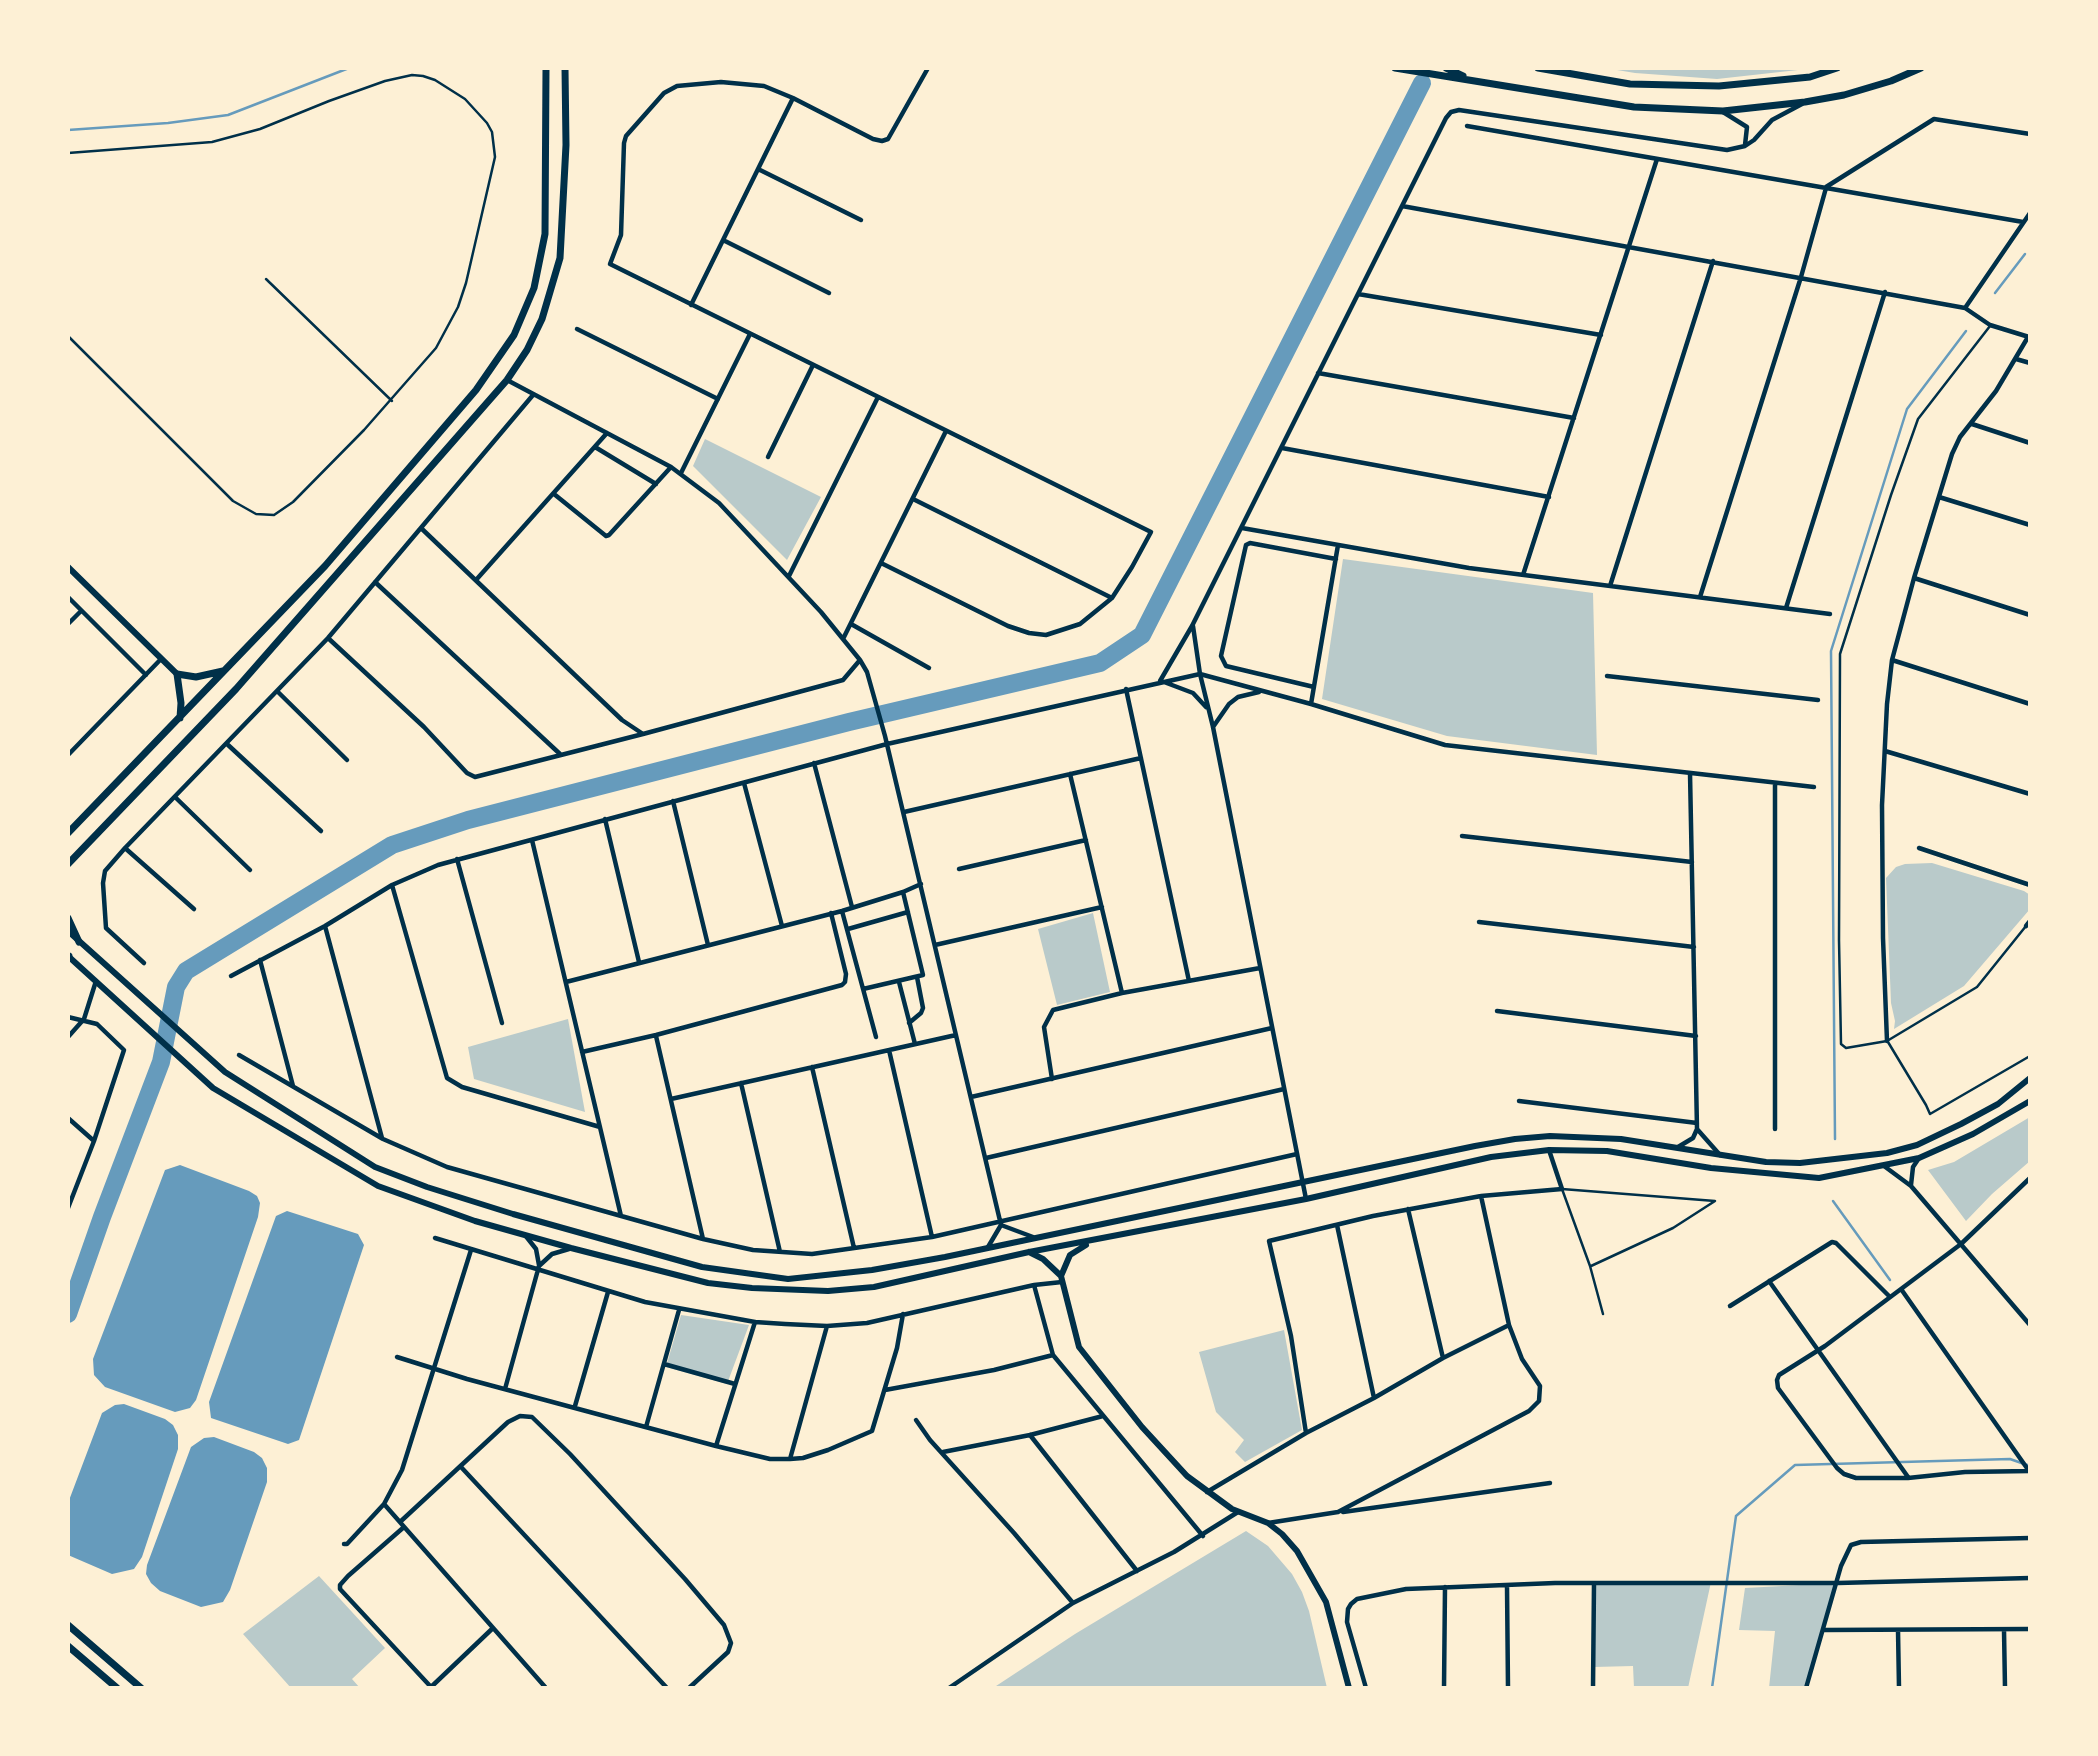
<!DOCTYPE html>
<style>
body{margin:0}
#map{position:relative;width:2098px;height:1756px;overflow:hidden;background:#fdf0d5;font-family:"IBM Plex Sans",sans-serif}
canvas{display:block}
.frame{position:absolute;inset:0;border:70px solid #fdf0d5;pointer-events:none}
</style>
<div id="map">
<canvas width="2098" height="1756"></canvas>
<div class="frame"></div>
</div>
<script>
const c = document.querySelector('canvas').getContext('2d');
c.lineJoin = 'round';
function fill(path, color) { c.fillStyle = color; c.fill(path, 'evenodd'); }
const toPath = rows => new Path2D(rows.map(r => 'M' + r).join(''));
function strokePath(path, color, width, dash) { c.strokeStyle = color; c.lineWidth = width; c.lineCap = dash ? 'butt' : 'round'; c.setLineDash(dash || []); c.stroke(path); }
fill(toPath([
 [1605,68,1816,68,1717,79,1635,73],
 [705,439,821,497,787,560,693,466],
 [1343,559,1593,593,1597,755,1447,736,1322,699],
 [1932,863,2024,891,2030,895,2030,909,1964,986,1894,1029,1895,1021,1891,1003,1886,878,1896,867,1905,864],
 [1093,913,1110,992,1057,1005,1038,929],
 [568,1019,585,1112,474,1079,468,1047],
 [2030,1117,2030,1161,1992,1194,1966,1221,1928,1170,1954,1162],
 [681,1315,749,1325,727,1384,666,1367],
 [1284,1330,1302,1430,1245,1462,1235,1452,1244,1440,1216,1412,1199,1352],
 [1246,1531,1268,1546,1292,1574,1302,1592,1309,1611,1327,1688,993,1688,1075,1634],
 [319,1576,385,1648,352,1679,360,1688,291,1688,243,1634],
 [1711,1582,1688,1688,1634,1688,1633,1666,1594,1667,1594,1583],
 [1838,1583,1806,1688,1769,1688,1775,1631,1739,1630,1745,1588]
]), '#b9caca');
fill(toPath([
 [180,1165,249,1191,257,1196,260,1203,258,1217,196,1400,190,1408,175,1412,105,1387,94,1375,93,1359,165,1170],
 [287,1211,358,1234,364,1245,299,1440,288,1444,211,1418,209,1402,276,1216],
 [124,1404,165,1419,173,1425,178,1435,178,1449,142,1557,134,1569,112,1574,68,1555,68,1503,102,1413,115,1405],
 [214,1437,254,1452,262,1458,267,1468,267,1482,230,1590,223,1602,201,1607,160,1591,151,1583,146,1574,147,1565,191,1447,204,1438]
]), '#669bbc');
strokePath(toPath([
 [68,130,168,123,228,115,349,68],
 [1995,293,2025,254],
 [1835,1139,1831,651,1907,409,1966,331],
 [1833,1201,1890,1280],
 [1712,1688,1736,1516,1795,1465,2010,1459,2030,1466]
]), '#669bbc', 2.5);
strokePath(toPath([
 [68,1314,102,1217,161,1062,176,987,186,971,392,845,468,820,849,722,1100,663,1142,635,1422,83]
]), '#669bbc', 18);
strokePath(toPath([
 [68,153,212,142,260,129,329,101,385,81,412,75,423,76,435,80,465,99,487,123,492,132,495,157,466,283,458,307,436,348,364,430,293,502,274,515,256,514,233,501,68,336],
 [266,279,392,401],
 [1990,326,1918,419,1891,495,1840,654,1839,940,1841,1044,1846,1048,1887,1041,1977,987,2026,926],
 [1888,1042,1926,1105,1930,1114,2030,1056],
 [1591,1266,1673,1228,1715,1201],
 [1603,1314,1590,1266,1562,1189,1715,1201]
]), '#003049', 2.5);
strokePath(toPath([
 [1723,112,1747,127,1745,145],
 [1467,126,2023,222],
 [758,169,861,220],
 [1826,187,1934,119,2030,134],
 [1402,206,1965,308,1990,325,2029,337],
 [723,240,829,293],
 [1358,294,1601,335],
 [691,305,793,98],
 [1965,308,2030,213],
 [577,329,718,399],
 [2016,359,2030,363],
 [1318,373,1574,418],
 [507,380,671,467,719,503,821,612,860,660,867,672,885,736,1001,1225,988,1247],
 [1972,424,2030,443],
 [595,447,656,484],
 [1282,448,1549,497],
 [768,457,813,365],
 [681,473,750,334],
 [554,494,606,536,609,535,671,467],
 [1939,497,2030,525],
 [913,499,1112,598],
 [1242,528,1469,568,1830,614],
 [881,563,1008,626,1029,633,1046,635,1080,624,1112,598,1132,567,1151,532,610,264,621,235,624,143,626,136,664,93,677,86,721,82,764,86,793,98,873,139,882,141,888,139,928,68],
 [1523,575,1657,159],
 [789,576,878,397],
 [1914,578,2030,615],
 [476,580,607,433],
 [375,582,560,754],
 [1610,586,1713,261],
 [68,597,146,675],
 [1700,597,1801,277,1826,188],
 [1786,608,1885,292],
 [68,624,81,611],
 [851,624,929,668],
 [1193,626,1200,674,1213,727,1306,1199],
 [328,638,424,727,467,773,475,777,643,734,622,720,422,529],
 [843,639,946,431],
 [1892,660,2030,704],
 [1607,676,1818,700],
 [1160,681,1192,626,1446,118,1451,112,1459,110,1727,150,1745,146,1754,140,1772,120,1802,104],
 [1164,682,1193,693,1206,707],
 [1314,687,1226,666,1221,656,1246,545,1250,543,1336,559],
 [1126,689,1189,981],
 [277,691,347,760],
 [1311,704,1338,545],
 [1213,727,1229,704,1238,697,1259,692],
 [643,734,843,680,860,660],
 [227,744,321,831],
 [1885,751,2030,794],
 [68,755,161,659],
 [814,763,852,907],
 [1070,774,1122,993],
 [744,783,782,926],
 [175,797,250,870],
 [673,801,708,945],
 [904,812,1141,758],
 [605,819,639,962],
 [1462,836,1692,862],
 [532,840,621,1216],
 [125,848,194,909],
 [1919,848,2030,885],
 [457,859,502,1023],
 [959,869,1086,840],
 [392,885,447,1078,462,1087,600,1127],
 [842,911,876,1037],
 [1479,922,1694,947],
 [325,926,382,1138],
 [2026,926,2030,921],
 [848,929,908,912],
 [935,945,1102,907],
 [260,960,293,1086],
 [144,963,106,928,103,883,105,871,125,848,328,638,533,395],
 [231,976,325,926,392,885,438,865,887,744,1200,674,1311,704,1445,745,1814,787],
 [566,982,842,911,903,892,921,884],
 [899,982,915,1044],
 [863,989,923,975,903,892],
 [1497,1011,1696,1036],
 [68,1017,97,1024,124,1050,94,1141,68,1208],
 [909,1023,921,1013,923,1008,917,977],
 [656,1036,703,1239],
 [68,1037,84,1019,96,981],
 [1887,1041,1883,938,1882,805,1887,704,1892,660,1914,578,1952,454,1960,437,1996,391,2028,337],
 [889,1050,932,1237],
 [582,1052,656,1035,842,985,845,982,846,974,831,913],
 [239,1055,383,1139,447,1167,703,1239,753,1250,812,1254,932,1237,1297,1154],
 [812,1067,854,1248],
 [1052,1079,1044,1027,1053,1010,1122,993,1260,968],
 [741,1083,780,1252],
 [971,1097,1272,1028],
 [671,1099,956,1035],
 [1519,1101,1697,1123],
 [68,1118,94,1141],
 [1697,1129,1720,1155],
 [1775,1129,1775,783],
 [1678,1147,1693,1138,1697,1129,1690,773],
 [986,1158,1284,1089],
 [1884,1166,1911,1186,2030,1325],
 [2030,1178,1961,1244,1825,1346,1779,1375,1777,1380,1778,1388,1837,1468,1844,1474,1856,1478,1908,1478,1965,1472,2030,1471],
 [1911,1185,1913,1167,1919,1158],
 [1408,1209,1443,1358],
 [1001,1225,1033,1237],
 [1337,1225,1374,1398],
 [525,1235,536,1249,539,1265],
 [435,1238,645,1302,755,1322,785,1324,827,1326,867,1323,1034,1285,1062,1282],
 [1769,1281,1908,1477],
 [1034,1285,1053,1355,1203,1536],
 [1901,1289,2029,1471],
 [1730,1306,1832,1242,1836,1243,1890,1297],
 [397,1357,467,1379,716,1446,770,1459,790,1459,803,1458,828,1450,872,1431,897,1348,903,1314],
 [664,1364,735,1384],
 [505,1389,539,1266,552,1254,569,1249],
 [885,1390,994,1370,1053,1355],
 [575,1406,608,1292],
 [916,1420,930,1440,1014,1533,1073,1603],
 [646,1427,679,1310],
 [1306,1433,1291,1336,1269,1241,1373,1216,1481,1196,1562,1189,1549,1150],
 [1030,1435,1137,1571],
 [716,1446,755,1322],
 [943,1452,1030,1435,1103,1416],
 [790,1459,827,1326],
 [461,1467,667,1688],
 [1207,1492,1306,1433,1374,1398,1443,1358,1509,1325],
 [384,1504,546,1688],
 [1343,1512,1550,1483],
 [400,1522,508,1422,520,1416,532,1417,570,1454,685,1579,724,1625,731,1643,728,1652,689,1688],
 [1268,1523,1338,1512,1529,1411,1539,1401,1540,1386,1522,1359,1509,1325,1481,1196],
 [404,1527,348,1576,340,1585,340,1589,431,1687],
 [344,1544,347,1544,384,1504,402,1470,471,1250],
 [1507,1586,1508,1688],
 [1824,1630,2030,1629],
 [1898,1630,1899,1688],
 [2004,1630,2005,1688],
 [430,1688,493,1628],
 [949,1688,1073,1603,1174,1552,1238,1512],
 [1366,1688,1347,1622,1348,1609,1351,1604,1357,1599,1406,1589,1555,1583,1838,1583,2030,1578],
 [1444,1688,1445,1587],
 [1593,1688,1594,1583],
 [1806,1688,1841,1566,1851,1545,1861,1542,2030,1538]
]), '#003049', 4.5);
strokePath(toPath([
 [68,567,177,674],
 [68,931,225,1072,375,1167,427,1187,513,1214,702,1267,788,1279,872,1270,945,1257,1475,1146,1515,1139,1550,1136,1621,1139,1766,1162,1800,1163,1887,1153,1917,1145,1961,1124,1998,1104,2030,1078],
 [68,956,213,1088,378,1186,475,1221,571,1248,708,1283,752,1288,828,1291,874,1287,1029,1252,1306,1199,1491,1157,1549,1150,1607,1151,1711,1168,1819,1178,1919,1158,1973,1134,2030,1101],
 [1086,1245,1070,1255,1061,1276,1079,1347,1142,1427,1187,1476,1232,1509,1268,1523,1282,1534,1297,1551,1326,1602,1349,1688],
 [1029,1252,1043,1259,1061,1276]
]), '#003049', 6);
strokePath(toPath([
 [1395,68,1634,107,1723,111,1805,102,1844,95,1891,81,1921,68],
 [1446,68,1463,76],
 [1538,68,1630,84,1719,86,1810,77,1837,68],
 [180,718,181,703,177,674,196,677,223,671],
 [68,833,325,566,476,390,514,335,534,288,545,234,546,68],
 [68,864,236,689,507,380,527,350,542,319,560,258,566,145,565,68],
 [68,918,79,942],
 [68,956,69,956],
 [68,1625,141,1688],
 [68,1646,117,1688]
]), '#003049', 7);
</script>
